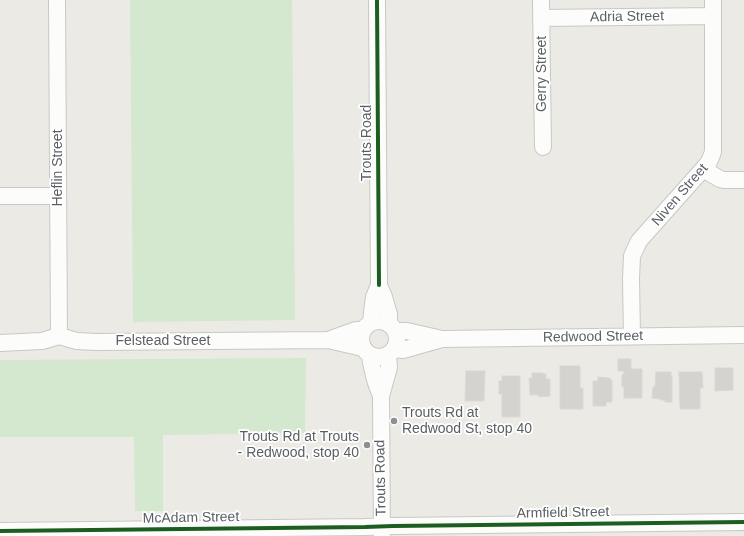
<!DOCTYPE html>
<style>
body{margin:0}
canvas{display:block;background:#ebeae5}
</style>
<canvas width="744" height="536"></canvas>
<script>
const c = document.querySelector('canvas').getContext('2d');
c.lineJoin = 'round';
function fill(path, color) { c.fillStyle = color; c.fill(path, 'evenodd'); }
const toPath = rows => new Path2D(rows.map(r => 'M' + r).join(''));
function strokePath(path, color, width, dash) { c.strokeStyle = color; c.lineWidth = width; c.lineCap = dash ? 'butt' : 'round'; c.setLineDash(dash || []); c.stroke(path); }
function label(font, color, halo, rows, align = 'center') {
  c.font = font + ' Arial,sans-serif'; c.lineWidth = 3.5; c.setLineDash([]); c.textBaseline = 'middle'; c.strokeStyle = halo; c.fillStyle = color; for (const [text, x, y, turn = 0] of rows) {
    c.save(); c.translate(x, y); c.rotate((+turn || 0) * Math.PI / 180); c.textAlign = isNaN(turn) ? turn : align; if (halo) c.strokeText(text, 0, 0); c.fillText(text, 0, 0); c.restore();
  }
}
fill(toPath([
 [130,0,292,0,295,320,133,322],
 [306,358,305,433,163,435,163,511,135,511,134,437,0,437,0,360]
]), '#d3e8cf');
const building = toPath([
 [618,359,631,359,631,369,642,369,642,398,624,398,624,387,622,387,622,375,623,375,624,371,618,371,618,359],
 [560,366,580,366,580,388,583,388,583,409,560,409,560,366],
 [715,368,733,368,733,390,715,391,715,368],
 [466,371,485,371,484,401,465,401,466,371],
 [656,372,671,372,671,376,672,376,672,402,665,402,665,400,660,400,660,399,652,398,653,387,655,387,656,372],
 [679,372,702,372,703,388,700,388,700,409,680,409,679,372],
 [532,373,543,373,543,374,546,374,546,379,550,379,550,396,539,397,539,395,530,395,529,378,532,378,532,373],
 [502,376,520,376,520,417,502,417,502,394,499,394,499,381,502,381,502,376],
 [598,377,610,378,610,380,612,380,612,402,606,402,606,406,593,406,593,381,598,381,598,377]
]);
fill(building, '#d4d3d0');
strokePath(building, '#dad8d4', 1);
const minor = toPath([
 [57,0,59,336],
 [541,0,543,147],
 [541,18,713,16],
 [703,169,720,179,723,180,744,180],
 [0,196,58,196],
 [379,285,384,297,389,314,389,324],
 '361 339a18 18 0 1 1 36 0a18 18 0 1 1-36 0Z',
 [371,323,372,312,374,297,379,285,377,0],
 [396,331,407,331,442,339,744,335],
 [632,336,631,279,632,256,639,241,703,169,709,162,713,152,713,0],
 [328,340,356,330,363,330],
 [0,343,42,341,59,336,77,341,96,342,328,340,363,348],
 [395,349,403,350,442,339],
 [370,355,371,363,375,380,381,396],
 [0,531,365,527,393,526,744,522],
 [382,536,381,396,389,367,388,355]
]);
strokePath(minor, '#c8c8c7', 18);
strokePath(minor, '#fcfcfb', 16);
strokePath(toPath([
 [377,0,379,285],
 [0,531,365,527,393,526,744,522]
]), '#1b5e20', 4);
for (const [x, y, r, color] of [
 [394,421,4,"#8d9091"],
 [367,445,4,"#8d9091"]
]) { const dot = new Path2D(); dot.arc(x, y, r, 0, 2 * Math.PI); c.fillStyle = color; c.fill(dot); strokePath(dot, '#fff', 1.5); }
label('14px', '#5a5f64', '#fff', [
 ["Adria Street",627,17,-1],
 ["Gerry Street",542,74,-90],
 ["Trouts Road",367,143,-90],
 ["Heflin Street",58,168,-90],
 ["Niven Street",680,195,-49],
 ["Redwood Street",593,337,-1],
 ["Felstead Street",163,341],
 ["Trouts Road",381,478,-91],
 ["Armfield Street",563,513,-1],
 ["McAdam Street",191,518,-1]
]);
label('14px', '#5a5f64', '#fff', [
 ["Trouts Rd at",402,413],
 ["Redwood St, stop 40",402,429],
 ["Trouts Rd at Trouts",359,437,"right"],
 ["- Redwood, stop 40",359,453,"right"]
], 'left');
</script>
